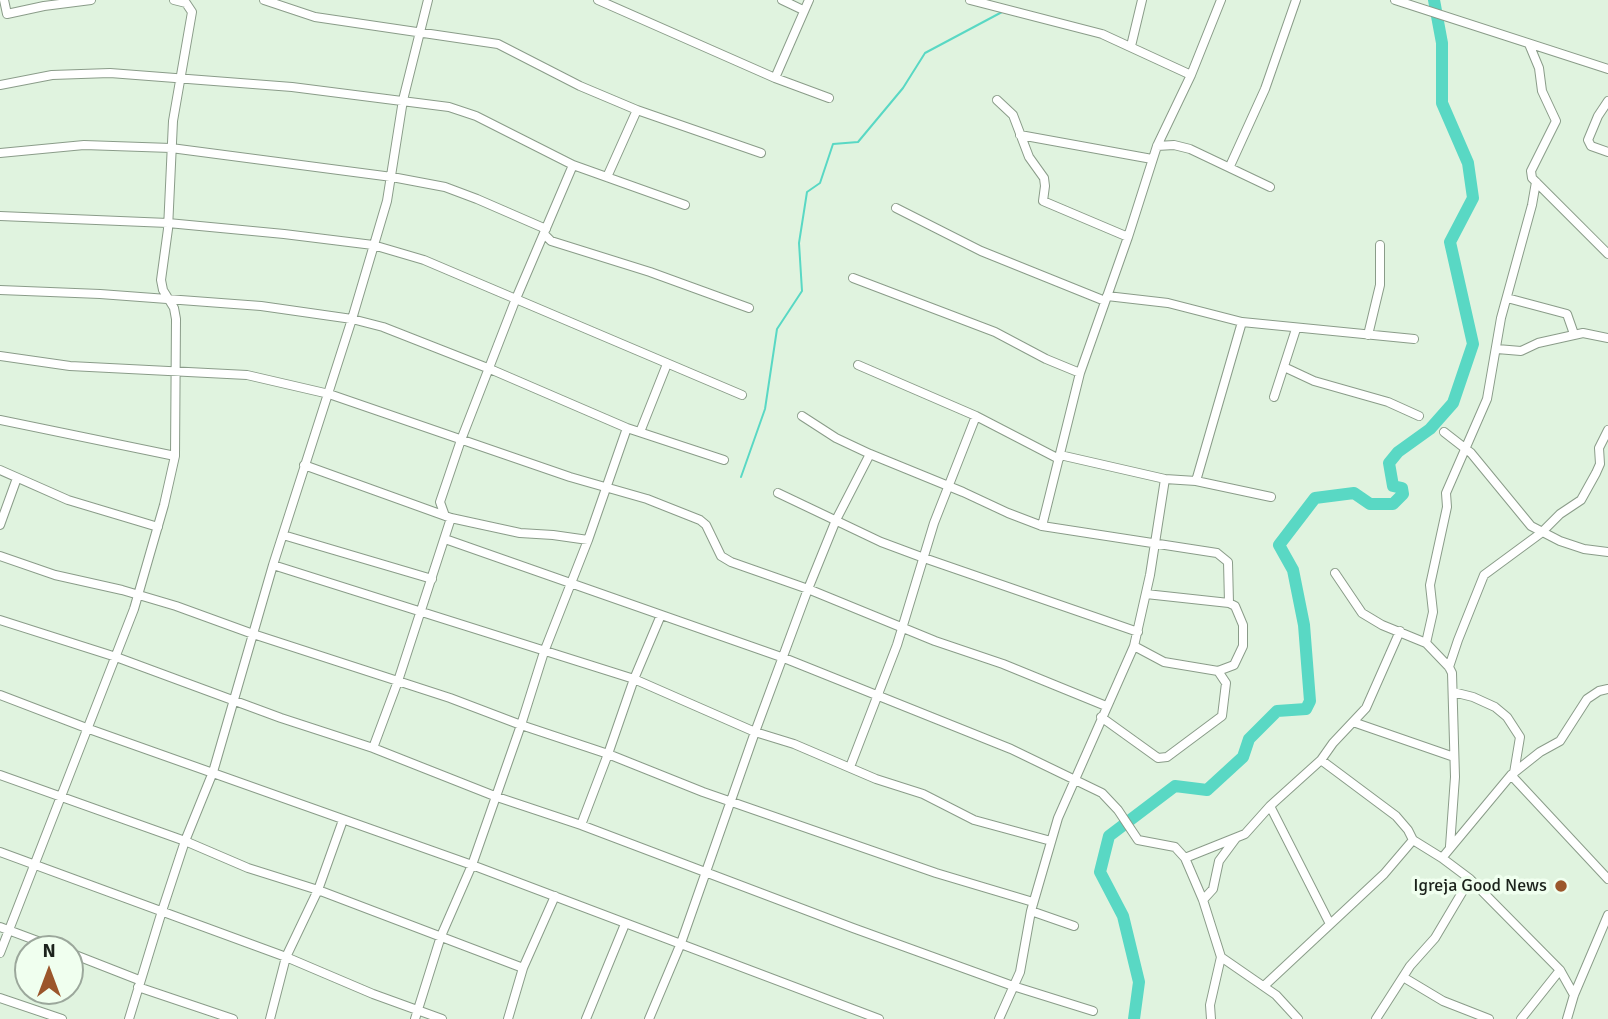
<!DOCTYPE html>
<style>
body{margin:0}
#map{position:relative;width:1608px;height:1019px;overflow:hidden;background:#e0f3df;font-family:Signika,sans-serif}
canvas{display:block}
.north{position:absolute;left:14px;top:935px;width:70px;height:70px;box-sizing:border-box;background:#f0ffef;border:2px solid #9ba79b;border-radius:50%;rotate:0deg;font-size:19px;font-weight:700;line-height:28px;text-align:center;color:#1c231c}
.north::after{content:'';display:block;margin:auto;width:24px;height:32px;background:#9b562b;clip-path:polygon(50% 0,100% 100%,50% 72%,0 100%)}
</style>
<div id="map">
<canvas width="1608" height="1019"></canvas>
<div class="north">N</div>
</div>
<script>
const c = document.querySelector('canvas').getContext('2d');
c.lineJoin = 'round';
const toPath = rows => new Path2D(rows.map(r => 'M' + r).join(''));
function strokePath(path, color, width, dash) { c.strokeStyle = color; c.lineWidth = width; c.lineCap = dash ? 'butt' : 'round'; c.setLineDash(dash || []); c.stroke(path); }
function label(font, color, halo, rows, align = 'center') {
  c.font = font + ' Signika,sans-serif'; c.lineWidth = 7; c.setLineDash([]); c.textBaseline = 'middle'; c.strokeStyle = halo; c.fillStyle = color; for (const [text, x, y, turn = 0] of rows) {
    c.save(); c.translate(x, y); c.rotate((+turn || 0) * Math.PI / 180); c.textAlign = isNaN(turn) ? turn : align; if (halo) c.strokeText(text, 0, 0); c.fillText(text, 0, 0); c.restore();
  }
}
strokePath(toPath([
 [741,477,765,409,777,329,802,291,799,243,807,192,820,183,833,144,858,142,903,88,925,53,1002,12]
]), '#59d8c4', 2);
strokePath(toPath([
 [1134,1019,1139,982,1123,916,1100,872,1109,836,1175,786,1207,790,1243,757,1249,739,1277,711,1306,709,1310,701,1304,625,1293,570,1279,545,1315,498,1354,493,1370,504,1393,504,1403,494,1402,488,1393,486,1389,463,1398,452,1430,429,1453,403,1473,344,1450,242,1473,198,1468,163,1442,103,1442,43,1434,0]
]), '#59d8c4', 12);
const minor = toPath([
 [4,0,7,14,44,6,91,0],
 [264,0,315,17,498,44,580,86,637,110,761,153],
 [598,0,775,78,829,98],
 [782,0,803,10],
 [970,0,1102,34,1191,75],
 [1395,0,1608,69],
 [1529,44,1539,68,1542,91,1556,121,1531,171,1532,178,1608,254],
 [1131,46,1142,0],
 [775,78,809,0],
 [0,85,52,75,110,73,292,87,449,107,476,116,573,165,685,205],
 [997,100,1013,115,1029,157,1044,178,1045,186,1043,201,1128,237],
 [1608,101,1598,116,1588,140,1591,146,1608,152],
 [1020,135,1152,159],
 [1157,146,1174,145,1190,149,1270,187],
 [0,153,84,145,171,148,392,177,445,187,477,199,546,229],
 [1230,166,1265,89,1296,0],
 [607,177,637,110],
 [896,208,981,251,1105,301],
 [0,216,168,223,284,234,373,245,424,260,742,395],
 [544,234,551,241,650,272,749,308],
 [853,278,995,332,1046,359,1080,373],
 [0,290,100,294,261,306,352,319,383,327,490,369,627,428,724,460],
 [1107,296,1168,303,1242,322,1414,339],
 [1507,298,1567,314,1574,334],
 [1368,335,1380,285,1380,245],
 [1497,349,1521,351,1538,343,1583,333,1608,338],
 [0,356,70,366,247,375,329,394,570,477,647,499,700,520,706,525,721,556,731,562,808,589,935,641,1003,664,1106,706],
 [858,365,976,416],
 [1284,367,1314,381,1388,402,1419,416],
 [1274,397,1296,329],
 [802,416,836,438,870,454,963,492,1008,513,1042,526,1080,373,1128,237,1157,146,1191,75,1221,0],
 [0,420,175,456],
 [640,432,667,364],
 [1444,432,1471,453,1531,526,1560,541,1584,549,1608,552],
 [1060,455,1165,479,1196,481,1271,497],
 [304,465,451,518,520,533,553,535,588,540,627,428],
 [0,470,68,500,158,527],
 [1196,481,1242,322],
 [778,493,881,542,924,558,1138,632],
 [445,516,440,502,461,440,515,301,573,165],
 [0,525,17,478],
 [1042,526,1217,553,1228,562,1229,603],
 [283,535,432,579],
 [445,539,784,658,1011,749,1102,793,1118,810,1138,840,1175,847,1185,858,1203,900,1221,957,1276,995,1298,1019],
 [0,556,55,575,122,590,176,606,253,634,450,698,521,725,608,754,634,679,661,615],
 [273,565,634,679,755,732,794,744,876,779,923,794,974,820,1051,841],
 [1335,573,1362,613,1382,625,1426,643,1449,667,1452,673,1455,777,1450,846],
 [0,620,116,657,281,718,373,748,497,797,581,825,853,928,1013,986,1093,1011],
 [1426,643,1433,612,1430,585,1447,507,1446,493,1487,399,1501,318,1532,205,1536,182],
 [1134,646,1164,662,1218,671,1234,665,1243,646,1243,625,1235,606,1229,603,1146,594],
 [1449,667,1458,640,1484,575,1541,533,1560,514,1581,500,1596,473,1600,464,1599,448,1608,430],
 [1453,692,1473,697,1495,707,1507,717,1520,737,1514,773],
 [0,695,89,729,472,865,879,1019],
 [1101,717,1158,758,1167,757,1222,716,1226,683,1218,671],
 [1353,722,1454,757],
 [373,748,398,681,451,518],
 [1321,760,1396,816,1408,830,1413,840,1442,858],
 [850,767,897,645,934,523,976,416,1059,459],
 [0,775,185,841,248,868,318,890,523,968,555,896],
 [1511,775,1608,879],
 [1270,806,1330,924],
 [581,825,608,754,703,792,936,873,1033,902],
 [0,852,286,957,373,994,442,1019],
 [1185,858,1245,834,1270,806,1321,760,1333,743,1366,708,1400,631],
 [1203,900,1213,889,1219,861,1236,838],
 [1031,911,1074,926],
 [0,927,59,949],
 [0,953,134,609,164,505,175,456,176,319,174,308,163,290,161,280,168,229,173,121,192,12,186,3,174,0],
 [70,953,139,980],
 [1403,977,1443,1001,1489,1019],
 [1264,986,1384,874,1413,840],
 [138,987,233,1019],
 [1574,995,1560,970,1470,879,1442,858,1511,775,1540,752,1560,741,1587,699,1599,691,1608,689],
 [0,998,62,1019],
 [129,1019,162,911,185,841,213,772,273,565,352,319,387,201,403,100,428,0],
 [270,1019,286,957,318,890,343,820],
 [415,1019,441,936,472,865,521,725,544,652,588,540],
 [508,1019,523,968],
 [586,1019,625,924],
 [649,1019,681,943,755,732,808,589,836,520,870,454],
 [999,1019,1020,972,1031,911,1058,818,1134,646,1150,575,1165,479],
 [1211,1019,1210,1005,1221,957],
 [1376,1019,1410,966,1435,938,1470,879],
 [1521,1019,1560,970],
 [1567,1019,1574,995,1608,915]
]);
strokePath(minor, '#8a9c89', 10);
strokePath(minor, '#fff', 8);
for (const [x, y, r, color] of [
 [1561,886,7,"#9b562b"]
]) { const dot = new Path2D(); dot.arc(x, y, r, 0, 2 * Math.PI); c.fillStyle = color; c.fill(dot); strokePath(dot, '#f0ffef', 2.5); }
label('18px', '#1c231c', '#f0ffef', [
 ["Igreja Good News",1547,886]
], 'right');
</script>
